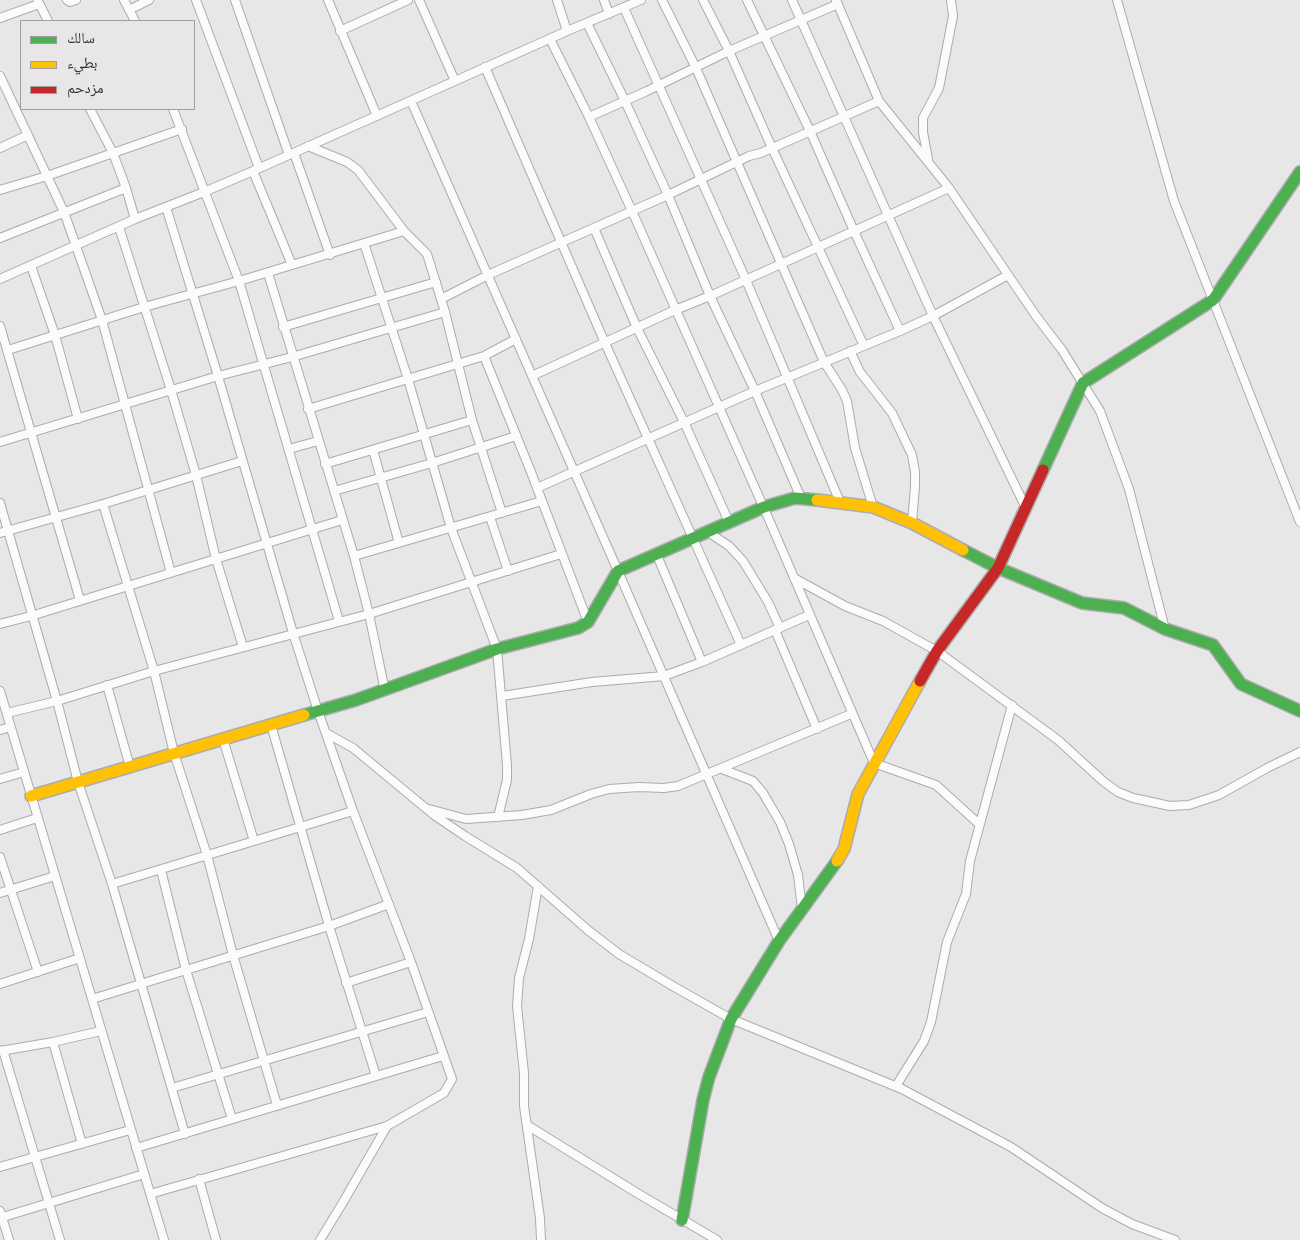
<!DOCTYPE html>
<meta charset="utf-8">
<style>
body{margin:0}
#map{position:relative;width:1300px;height:1240px;overflow:hidden;background:#e8e7e8;font-family:"IBM Plex Serif","Noto Naskh Arabic",serif}
canvas{display:block}
.legend{position:absolute;left:20px;top:20px;width:175px;height:90px;box-sizing:border-box;background:#e9e6e9;border:1px solid #a09ea0;margin:0;padding:6px 9px;list-style:none;font-size:15px;color:#333233}
.legend li{display:flex;align-items:center;gap:10px;height:25px}
.legend b{width:25px;border:1px solid #a09ea0}
</style>
<div id="map">
<canvas width="1300" height="1240"></canvas>
<ul class="legend">
<li><b style="height:6px;background:#4caf50"></b>سالك</li>
<li><b style="height:6px;background:#ffc107"></b>بطيء</li>
<li><b style="height:6px;background:#c62828"></b>مزدحم</li>
</ul>
</div>
<script>
const c = document.querySelector('canvas').getContext('2d');
c.lineJoin = 'round';
const toPath = rows => new Path2D(rows.map(r => 'M' + r).join(''));
function strokePath(path, color, width, dash) { c.strokeStyle = color; c.lineWidth = width; c.lineCap = dash ? 'butt' : 'round'; c.setLineDash(dash || []); c.stroke(path); }
const street = toPath([
 [67,0,70,2,76,0],
 [124,0,135,21],
 [196,0,259,168],
 [235,0,289,155],
 [328,0,377,116],
 [419,0,455,81],
 [557,0,567,31],
 [604,0,609,14],
 [662,0,696,68,824,362,842,390,847,401,855,448,873,507],
 [703,0,729,51,772,148,864,346],
 [747,0,810,131,854,231,900,331],
 [792,0,933,316,1026,508],
 [836,0,879,101,949,188,1036,316,1062,350,1100,411,1129,489,1165,629],
 [1117,0,1174,201,1300,522],
 [38,1,48,21],
 [624,8,746,280,840,502],
 [129,10,149,0],
 [0,18,39,4],
 [587,23,625,101,668,195,710,296,755,391,801,498],
 [340,31,408,0],
 [550,39,589,117,632,211,767,515,874,763,936,785,979,824],
 [485,67,605,343,741,645],
 [0,76,64,212,102,320,171,573],
 [411,101,618,571,779,941],
 [90,109,113,153,126,188,135,219],
 [173,109,239,281,339,621],
 [589,117,647,91,729,51,838,4],
 [308,146,347,162,358,170,404,231,427,254,445,312,472,420,502,513],
 [0,148,28,135],
 [294,153,330,255],
 [928,159,923,132,923,118,939,88,953,16,951,0],
 [253,171,292,265],
 [0,190,47,176,182,129],
 [119,227,171,390,196,475,216,559,243,647],
 [594,228,637,328,684,422,729,522],
 [0,238,126,188],
 [364,243,408,379,451,528,497,649,507,765,507,780,498,817],
 [31,266,55,335,78,419],
 [268,273,354,556,369,614,385,691],
 [0,279,135,219,204,192,253,171,567,31,641,0],
 [441,299,488,275,668,195,749,156,761,153,879,101],
 [0,326,80,600],
 [283,327,436,282],
 [8,350,144,307,239,281,404,231],
 [850,351,860,372,892,413,912,455,915,472,915,486,912,523],
 [484,356,531,472,588,622],
 [532,376,675,310,710,296,949,188],
 [308,409,484,356,516,339],
 [0,442,218,376,292,357,445,312],
 [289,449,318,441],
 [373,450,399,543],
 [325,464,472,420],
 [537,488,755,391,900,331,933,316,1008,275],
 [334,491,432,463,516,436],
 [0,503,57,701,78,782,112,884,185,1134],
 [103,504,154,671,174,753,207,855,233,955,277,1105],
 [490,517,508,571],
 [708,532,729,546,743,561,768,602,780,628],
 [0,533,103,504,242,461],
 [656,553,702,662],
 [354,556,542,501],
 [794,578,845,606,883,621,937,651,1058,740,1104,782,1118,792,1133,798,1170,806,1189,805,1219,795,1267,768,1300,752],
 [0,624,31,616,342,520],
 [775,630,817,729],
 [107,685,130,767],
 [0,691,164,1240],
 [502,696,592,682,664,676,702,662,809,615],
 [7,713,57,701,154,671,369,614,561,554],
 [271,725,329,926,376,1076],
 [0,730,11,727],
 [326,733,353,748,434,815,465,836,517,868,589,931,619,954,671,985,731,1019,902,1089,1011,1147,1102,1208,1132,1224,1175,1240],
 [223,739,254,841],
 [722,769,753,781,763,793,780,822,789,844,798,875,802,909],
 [0,779,24,772],
 [429,809,466,819,522,815,551,810,591,794,609,789,639,787,664,788,678,786,851,714],
 [0,830,37,818],
 [0,857,38,972],
 [161,870,186,970,232,1119],
 [112,884,353,811],
 [538,886,529,939,519,978,517,1006,524,1073,524,1106,540,1218,541,1240],
 [0,893,55,876],
 [346,983,411,962],
 [0,984,80,958],
 [92,999,329,926,389,904],
 [53,1042,82,1144],
 [3,1050,60,1240],
 [0,1051,53,1042,101,1031],
 [896,1086,924,1041,931,1022,947,942,966,894,970,861,1012,705],
 [172,1088,428,1012],
 [527,1125,637,1193,717,1240],
 [136,1148,443,1056],
 [0,1167,130,1130],
 [199,1179,216,1240],
 [150,1194,387,1126,444,1093,452,1079,411,962,353,811,318,711,293,633,218,376,166,207],
 [0,1211,9,1240],
 [0,1218,144,1174],
 [320,1240,342,1204,387,1126]
]);
const fast = toPath([
 [1043,470,1083,383,1213,300,1300,172],
 [963,550,998,568,1082,603,1124,608,1165,629,1213,645,1241,684,1300,711],
 [304,715,356,700,497,649,578,628,588,622,618,571,764,507,795,498,817,500],
 [682,1220,703,1100,709,1077,731,1019,779,941,837,861]
]);
const slow = toPath([
 [817,500,873,507,912,523,963,550],
 [31,796,304,715],
 [837,861,844,849,858,794,920,681]
]);
const jam = toPath([
 [920,681,937,651,998,568,1043,470]
]);
strokePath(street, '#acabad', 10);
strokePath(fast, '#acabad', 14);
strokePath(slow, '#acabad', 14);
strokePath(jam, '#acabad', 14);
strokePath(street, '#fcfbfc', 8);
strokePath(fast, '#4caf50', 11);
strokePath(slow, '#ffc107', 11);
strokePath(jam, '#c62828', 11);
</script>
